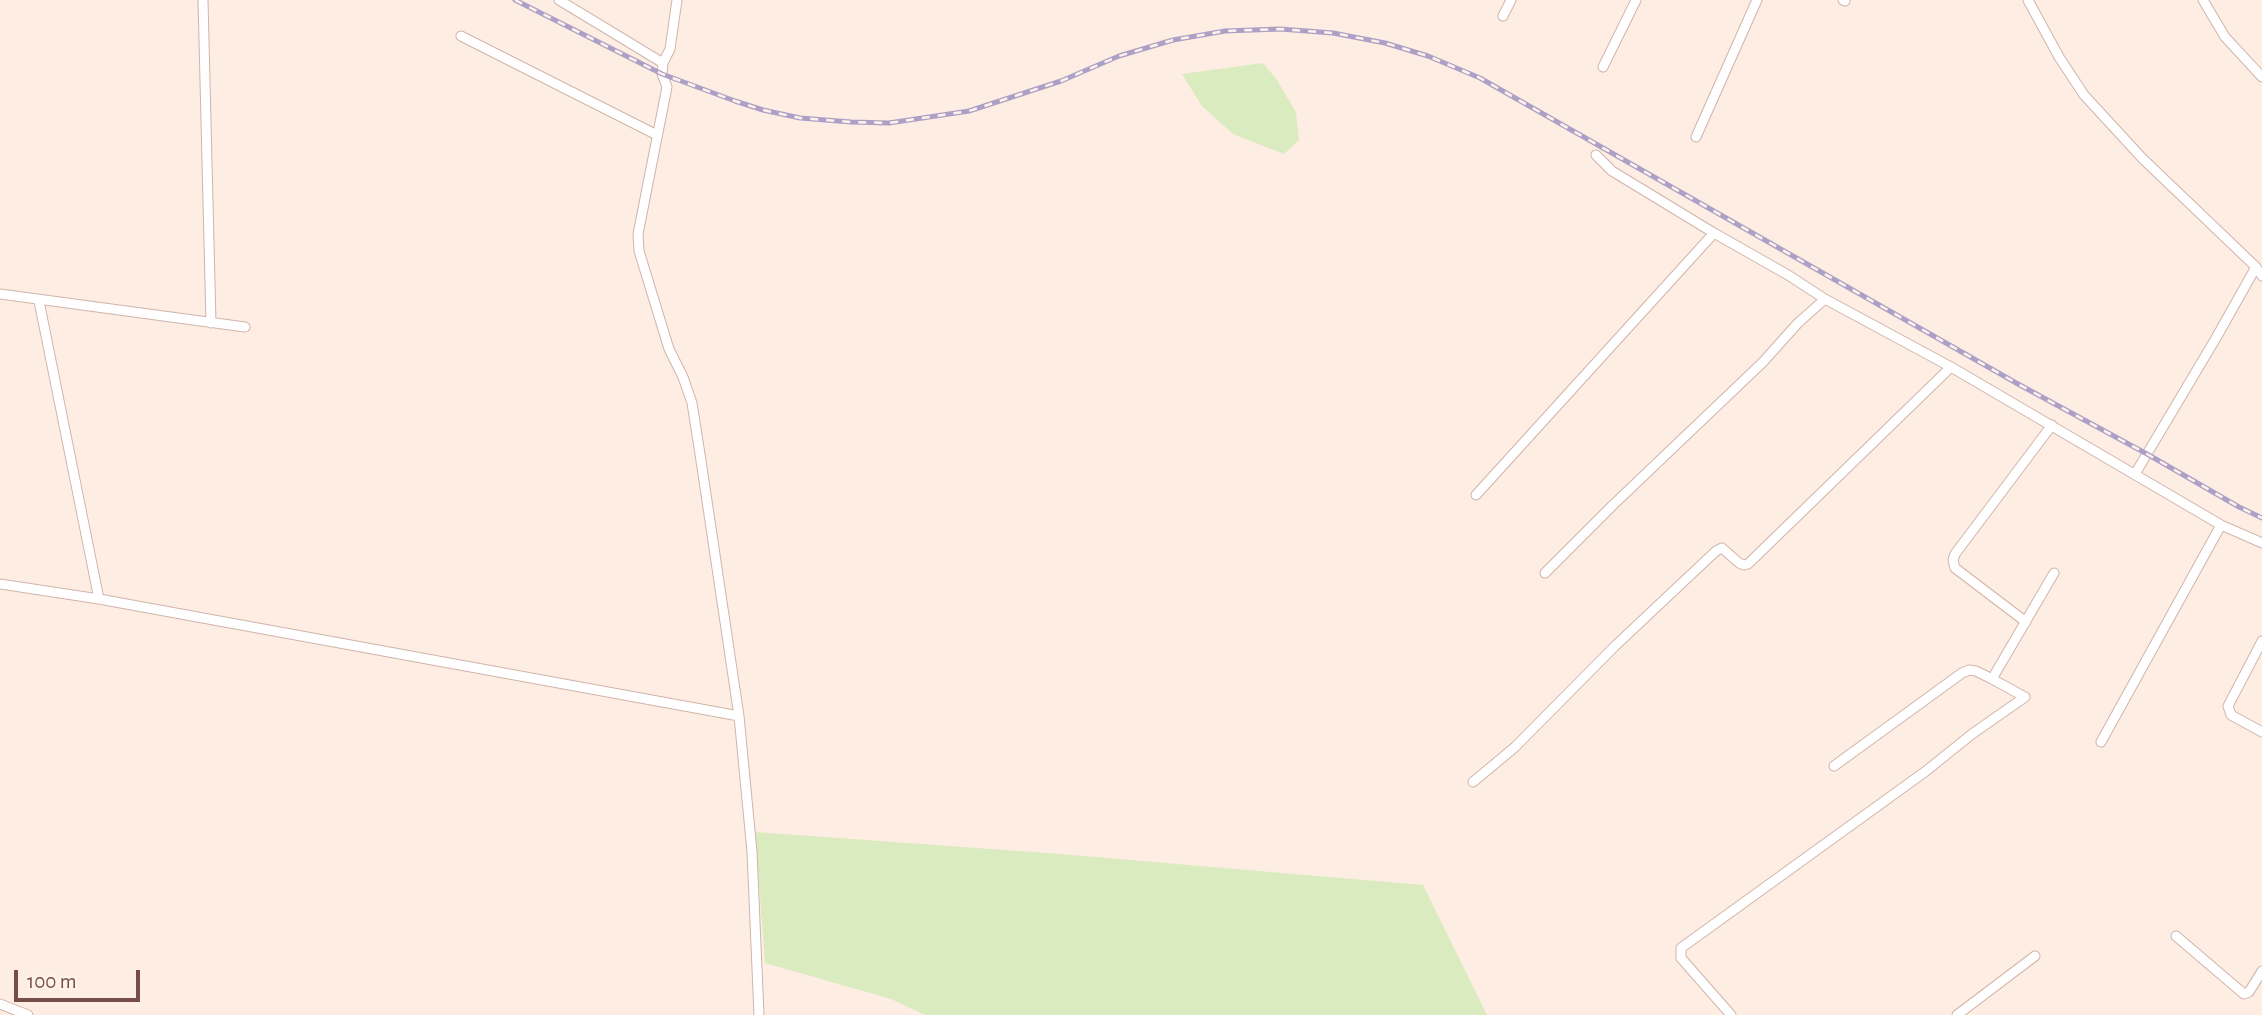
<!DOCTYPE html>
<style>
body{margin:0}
#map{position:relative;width:2262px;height:1015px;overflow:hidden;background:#fdede2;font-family:"Alegreya Sans",sans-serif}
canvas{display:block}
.scale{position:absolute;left:14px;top:970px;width:126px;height:32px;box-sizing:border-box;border:4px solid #764e47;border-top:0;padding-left:9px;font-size:21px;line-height:24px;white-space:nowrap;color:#764e47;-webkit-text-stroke:5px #fff2e9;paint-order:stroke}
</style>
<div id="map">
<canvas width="2262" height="1015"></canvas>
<div class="scale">100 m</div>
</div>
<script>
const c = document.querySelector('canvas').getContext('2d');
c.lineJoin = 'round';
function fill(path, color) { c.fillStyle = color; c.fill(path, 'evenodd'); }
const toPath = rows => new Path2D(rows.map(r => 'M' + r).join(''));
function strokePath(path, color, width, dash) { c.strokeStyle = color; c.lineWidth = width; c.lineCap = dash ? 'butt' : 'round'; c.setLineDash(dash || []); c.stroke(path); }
fill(toPath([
 [1263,63,1277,80,1296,112,1299,140,1284,154,1233,134,1202,106,1182,74],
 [755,832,1060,854,1423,885,1487,1015,925,1015,891,999,765,963]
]), '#dbebc0');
const minor = toPath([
 [203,0,211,323],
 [559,0,663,63],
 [677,0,670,49,663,63,662,74,667,87,638,234,639,251,669,349,683,377,692,403,700,454,739,716,752,852,759,1015],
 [1843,0,1845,1],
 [2028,0,2059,57,2084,95,2142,158,2256,267,2262,276],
 [2203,0,2225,37,2262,77],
 [1503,16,1511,0],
 [461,36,657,135],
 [1603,67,1636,0],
 [1696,137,1757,0],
 [1596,155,1612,171,1714,233,1788,275,1825,299,1951,367,2221,525,2262,543],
 [0,294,245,327],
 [39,301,99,599],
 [2135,474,2216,338,2256,267],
 [1476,495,1714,233],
 [1545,573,1613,505,1763,362,1798,323,1825,299],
 [0,584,99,599,739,716],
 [2026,622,1955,568,1953,560,1955,554,2052,425],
 [2262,641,2228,706,2231,715,2262,732],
 [2101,742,2221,525],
 [1834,766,1962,673,1969,670,1976,671,1992,679],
 [1473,782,1515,747,1615,646,1716,551,1722,548,1739,563,1744,565,1748,564,1951,367],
 [2176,936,2244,994,2249,992,2262,971],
 [0,1004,28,1015],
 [1731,1015,1681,958,1681,948,1926,771,1972,734,2025,697,1992,679,2054,573],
 [1957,1015,2035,956]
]);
strokePath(minor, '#d1b4ab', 11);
strokePath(minor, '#fff', 9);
const rail = toPath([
 [515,0,662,74,735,101,763,110,800,118,851,122,889,123,969,111,1061,81,1119,56,1173,40,1225,31,1280,29,1333,33,1385,43,1428,56,1480,78,2018,384,2147,454,2239,507,2262,518]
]);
strokePath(rail, '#ada0c7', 5);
strokePath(rail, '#fff2e9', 2.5, [8]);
</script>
